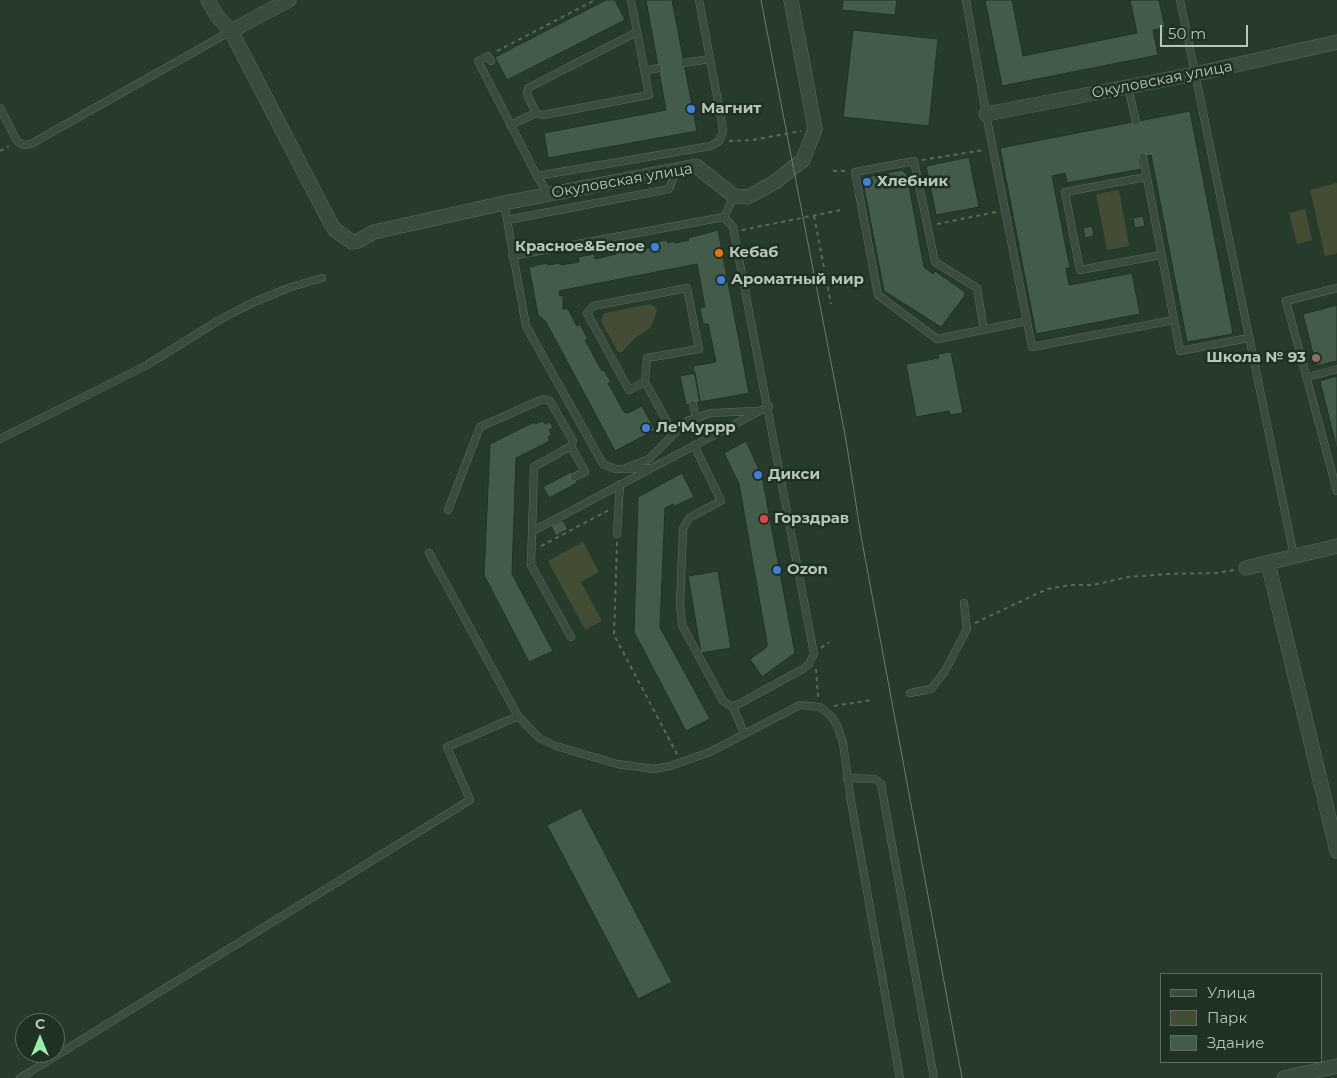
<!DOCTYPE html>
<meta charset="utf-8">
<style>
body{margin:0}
#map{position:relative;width:1337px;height:1078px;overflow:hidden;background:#263b2a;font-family:Montserrat,sans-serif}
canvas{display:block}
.legend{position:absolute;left:1160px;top:973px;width:162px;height:90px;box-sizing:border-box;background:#1f3123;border:1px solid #5b6d5f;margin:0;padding:6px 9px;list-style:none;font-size:15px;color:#b6c7ba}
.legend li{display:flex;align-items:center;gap:10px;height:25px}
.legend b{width:25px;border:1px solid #5b6d5f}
.north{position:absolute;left:15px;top:1013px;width:50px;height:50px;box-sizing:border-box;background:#1f3123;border:1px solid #5b6d5f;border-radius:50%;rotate:0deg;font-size:14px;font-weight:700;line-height:20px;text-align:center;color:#b6c7ba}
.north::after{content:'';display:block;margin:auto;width:18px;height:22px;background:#94eda9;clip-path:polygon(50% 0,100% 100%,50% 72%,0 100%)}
.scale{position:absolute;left:1160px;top:25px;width:88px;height:22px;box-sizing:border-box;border:2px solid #b6c7ba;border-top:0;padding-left:6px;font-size:15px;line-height:18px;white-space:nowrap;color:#b6c7ba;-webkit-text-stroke:4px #1f3123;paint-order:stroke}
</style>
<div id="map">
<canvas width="1337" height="1078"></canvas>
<ul class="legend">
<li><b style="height:6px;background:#3a4c3e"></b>Улица</li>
<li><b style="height:14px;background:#434d36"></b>Парк</li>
<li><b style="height:14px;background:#435b48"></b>Здание</li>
</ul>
<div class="north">С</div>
<div class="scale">50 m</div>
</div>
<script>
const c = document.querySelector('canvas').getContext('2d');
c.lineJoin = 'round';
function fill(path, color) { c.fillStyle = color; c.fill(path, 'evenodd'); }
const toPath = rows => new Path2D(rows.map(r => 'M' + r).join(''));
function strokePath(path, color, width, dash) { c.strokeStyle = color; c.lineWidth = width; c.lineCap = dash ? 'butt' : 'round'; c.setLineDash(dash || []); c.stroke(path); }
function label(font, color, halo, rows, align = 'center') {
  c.font = font + ' Montserrat,sans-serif'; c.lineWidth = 5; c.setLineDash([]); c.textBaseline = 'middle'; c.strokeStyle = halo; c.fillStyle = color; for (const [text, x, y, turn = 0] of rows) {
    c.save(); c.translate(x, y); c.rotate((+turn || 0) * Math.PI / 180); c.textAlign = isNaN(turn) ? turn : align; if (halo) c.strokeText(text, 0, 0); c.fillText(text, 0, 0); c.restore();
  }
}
fill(toPath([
 [1337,183,1337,253,1325,256,1310,190],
 [1119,190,1129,246,1107,250,1096,194],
 [1305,209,1312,240,1297,244,1289,213],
 [651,304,657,309,655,318,650,328,636,337,622,352,618,352,601,321,602,316,605,313],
 [583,542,599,572,581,582,602,621,585,630,548,561]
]), '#434d36');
const building = toPath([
 [606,0,615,0,625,20,507,80,495,57,606,0],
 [646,0,672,0,697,131,548,158,544,133,666,110,646,0],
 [843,0,897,0,895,15,842,10,843,0],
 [985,0,1012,0,1023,56,1137,33,1130,0,1159,0,1165,27,1153,30,1158,55,1002,86,985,0],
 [853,30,938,39,929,126,843,117,853,30],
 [1190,111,1233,334,1187,342,1151,155,1139,158,1141,169,1067,183,1065,173,1052,176,1070,268,1066,268,1069,285,1132,273,1140,314,1036,334,1000,148,1190,111],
 [969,157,979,207,936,215,926,166,969,157],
 [902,170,907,175,924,267,933,274,935,271,965,292,964,297,941,327,884,291,863,182,868,177,902,170],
 [1143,216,1145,226,1135,228,1133,218,1143,216],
 [1092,226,1094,236,1085,238,1083,228,1092,226],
 [718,230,749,393,700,402,693,366,716,362,708,324,703,324,700,308,705,307,697,264,559,291,560,296,563,295,563,309,568,309,577,326,580,324,588,339,585,340,602,371,604,370,611,382,608,383,624,412,628,413,642,406,655,430,615,451,546,322,538,315,529,267,547,263,548,265,560,263,561,265,579,262,578,257,594,254,595,259,616,254,615,250,632,247,633,251,652,247,651,243,667,240,668,243,674,241,675,243,689,240,688,238,718,230],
 [1337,305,1337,361,1316,366,1303,314,1337,305],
 [951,352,963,413,950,415,949,411,916,417,906,364,939,358,938,354,951,352],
 [695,373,700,402,686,405,680,376,695,373],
 [1337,376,1337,450,1320,381,1337,376],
 [543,421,545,424,550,422,553,428,549,430,552,435,548,437,550,441,516,458,512,574,553,651,529,662,484,575,490,444,534,422,535,424,543,421],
 [746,441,762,476,795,653,762,677,750,659,767,647,767,643,739,484,724,453,746,441],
 [571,472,577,483,549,498,543,487,571,472],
 [682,473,694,497,675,506,673,504,665,508,660,627,710,719,686,731,634,632,638,497,682,473],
 [563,520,568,529,556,536,551,526,563,520],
 [718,571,731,648,701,653,688,576,718,571],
 [581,808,672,982,638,999,547,825,581,808]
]);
fill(building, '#435b48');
strokePath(building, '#213325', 1);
const lane = toPath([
 [966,0,986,114,1032,347,1174,320],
 [1180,0,1294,556],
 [491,61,488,56,478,61,537,176,549,195],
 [684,63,710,59],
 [644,71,658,68],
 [1128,87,1136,122],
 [0,108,17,141,23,145,31,144,231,31],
 [536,113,527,94,528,88,637,32],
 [510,125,536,113,543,115,649,95,631,0],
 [1143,157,1180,351,1249,338],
 [537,176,711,146,719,141,723,132,722,123,699,0],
 [1146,177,1065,192,1080,270,1161,255],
 [504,203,526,326,603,464,615,469,650,468],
 [724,217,734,196],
 [507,220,669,189,677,170],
 [512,256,724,217,733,227,814,654,809,664,803,669,733,707,723,701,682,625,680,605,683,529,689,518,721,501,694,445],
 [1337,288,1286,301,1337,491],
 [984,330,977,288,935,262,914,161,855,172,878,295,937,339,1027,321],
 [1307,377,1337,369],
 [645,382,647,358,699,349,687,288,593,306,587,313,629,390,645,382,674,434],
 [693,404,696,418],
 [0,439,147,365,221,319,254,302,291,287,322,278],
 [571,446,585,472,574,477],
 [628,467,649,459,687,421,711,413,756,411],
 [448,510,480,427,543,399,550,401,573,441,571,446,534,467,531,565,571,637],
 [533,531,769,406],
 [617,534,620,484],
 [429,553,518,716,539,738,556,746,617,764,654,769,670,766,710,752,800,705,820,707,831,716,837,725,843,743,851,801,900,1078],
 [910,693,931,689,945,671,967,629,964,603],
 [733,707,744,733],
 [847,778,875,779,881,784,934,1078],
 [20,1078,470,800,447,747,518,716]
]);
const street = toPath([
 [208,0,217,16,231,31,330,222,335,230,352,242,358,241,374,232,504,203,696,166,734,196,748,197,775,182,803,160,815,129,791,0],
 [231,31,289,0],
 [986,114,1195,74,1337,42],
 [1268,563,1337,851],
 [1246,568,1337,546],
 [1284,1078,1337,1066]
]);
strokePath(lane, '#5b6c5f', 8);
strokePath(street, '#5b6c5f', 15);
strokePath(toPath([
 [497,51,595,0],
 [729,141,753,140,801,131],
 [0,151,9,146],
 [922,160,984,150],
 [833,171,846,171],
 [814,216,831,304],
 [937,224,996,212],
 [742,230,841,210],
 [617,542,614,635,677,754],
 [541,546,609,510],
 [975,623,1047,589,1070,585,1093,585,1128,577,1168,574,1216,573,1234,570],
 [821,648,829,642],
 [816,669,818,697],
 [834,706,872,700]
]), '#5b6a57', 2, [4, 4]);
strokePath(lane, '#3a4c3e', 7);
strokePath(street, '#3a4c3e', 14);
strokePath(toPath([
 [761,0,846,440,861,536,962,1078]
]), '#697e6d', 1);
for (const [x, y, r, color] of [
 [691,109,5,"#3f7fe0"],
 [867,182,5,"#3f7fe0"],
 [655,247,5,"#3f7fe0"],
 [719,253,5,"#e8710a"],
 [721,280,5,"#3f7fe0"],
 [1316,358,5,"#8d6e63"],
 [646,428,5,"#3f7fe0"],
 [758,475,5,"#3f7fe0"],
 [764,519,5,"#e0444e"],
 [777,570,5,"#3f7fe0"]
]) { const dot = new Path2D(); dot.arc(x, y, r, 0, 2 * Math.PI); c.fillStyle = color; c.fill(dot); strokePath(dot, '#1f3123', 2); }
label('15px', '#b6c7ba', '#1f3123', [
 ["Окуловская улица",1162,80,-11],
 ["Окуловская улица",622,181,-10]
]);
label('bold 15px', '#b6c7ba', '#1f3123', [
 ["Магнит",701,109],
 ["Хлебник",877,182],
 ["Красное&Белое",645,247,"right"],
 ["Кебаб",729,253],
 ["Ароматный мир",731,280],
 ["Школа № 93",1306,358,"right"],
 ["Ле'Муррр",656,428],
 ["Дикси",768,475],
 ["Горздрав",774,519],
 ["Ozon",787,570]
], 'left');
</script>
